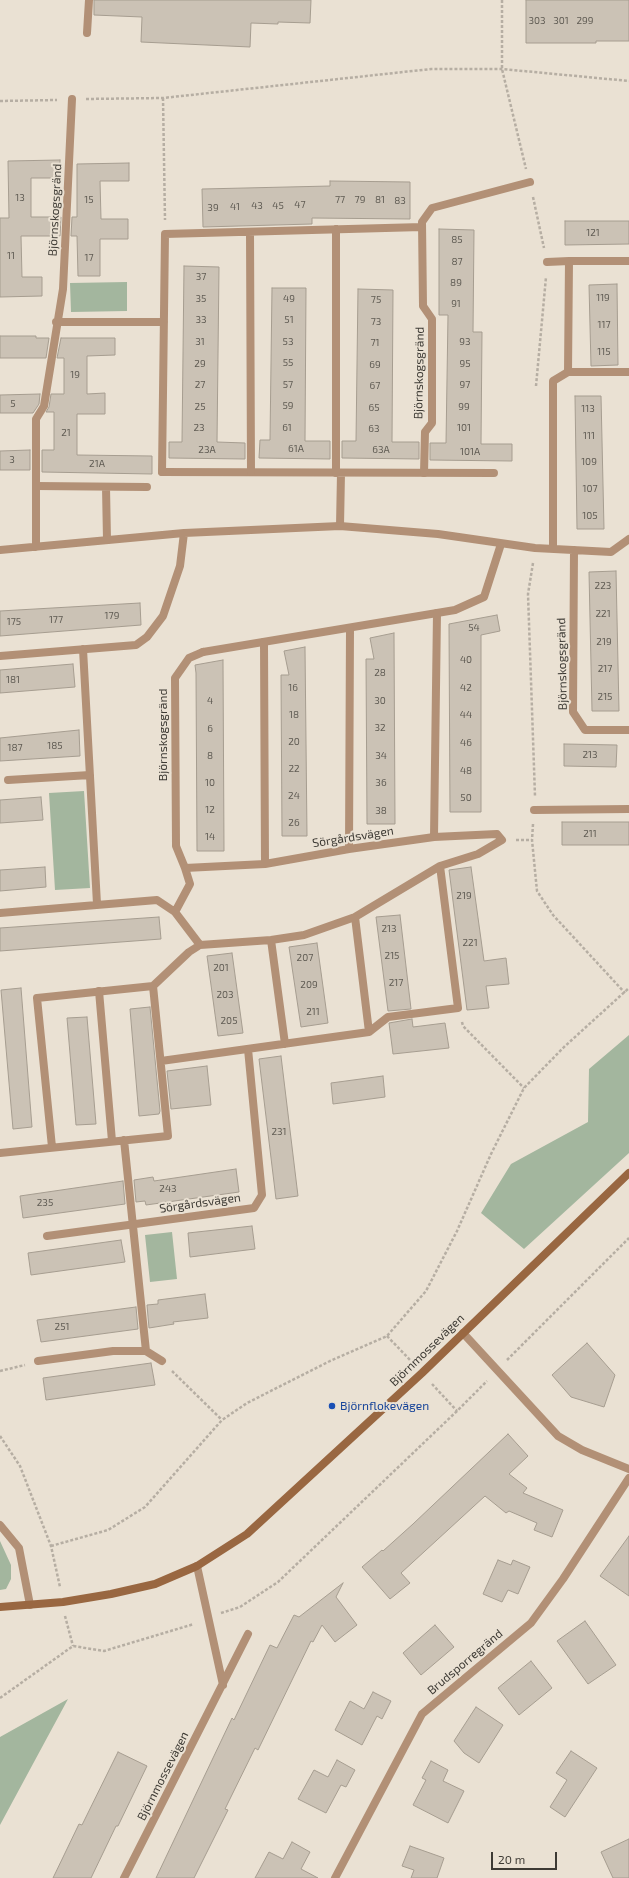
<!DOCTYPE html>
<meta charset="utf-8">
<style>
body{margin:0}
#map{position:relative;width:629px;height:1878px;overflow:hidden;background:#eae1d3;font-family:"Exo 2",sans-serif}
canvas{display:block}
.scale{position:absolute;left:491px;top:1852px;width:66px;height:18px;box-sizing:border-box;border:2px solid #3d3a34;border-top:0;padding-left:5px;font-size:12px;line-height:14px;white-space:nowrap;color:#3d3a34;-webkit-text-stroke:3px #eae1d3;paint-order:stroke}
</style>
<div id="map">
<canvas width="629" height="1878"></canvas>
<div class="scale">20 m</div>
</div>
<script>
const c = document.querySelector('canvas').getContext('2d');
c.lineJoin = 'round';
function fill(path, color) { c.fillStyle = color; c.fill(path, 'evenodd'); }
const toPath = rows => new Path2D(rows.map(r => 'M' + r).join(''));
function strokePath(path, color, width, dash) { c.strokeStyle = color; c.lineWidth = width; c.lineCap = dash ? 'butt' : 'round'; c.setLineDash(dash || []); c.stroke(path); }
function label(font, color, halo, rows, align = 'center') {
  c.font = font + ' "Exo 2",sans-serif'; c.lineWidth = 4; c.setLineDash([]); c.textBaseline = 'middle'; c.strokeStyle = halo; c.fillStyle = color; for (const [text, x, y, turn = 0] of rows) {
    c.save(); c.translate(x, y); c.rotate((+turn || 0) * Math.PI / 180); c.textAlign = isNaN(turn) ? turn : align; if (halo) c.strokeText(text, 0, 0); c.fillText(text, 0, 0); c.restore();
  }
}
fill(toPath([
 [127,282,127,311,71,312,70,283],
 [84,791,90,888,55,890,49,793],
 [629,1035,629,1153,524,1249,481,1213,511,1164,588,1122,589,1069],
 [172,1232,177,1279,150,1282,145,1235],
 [0,1541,11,1565,11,1579,6,1589,0,1590],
 [68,1699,0,1825,0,1737]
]), '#a3b69e');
const building = toPath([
 [94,0,311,0,310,23,278,22,278,24,251,23,250,47,141,42,142,17,94,15,94,0],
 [526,0,629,0,629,41,596,41,596,43,526,43,526,0],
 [60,160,60,178,31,178,31,217,61,217,60,236,21,236,22,277,42,277,42,296,0,297,0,218,9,218,8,161,60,160],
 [129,163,129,181,100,181,101,219,128,219,128,239,100,239,100,276,78,276,77,236,71,236,72,217,77,217,77,164,129,163],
 [330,181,410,182,410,219,312,218,312,224,203,227,202,189,330,186,330,181],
 [565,221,629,221,629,244,565,245,565,221],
 [439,229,474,230,473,332,482,332,481,444,512,444,512,461,430,460,430,443,446,443,448,315,439,315,439,229],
 [184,266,219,267,217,442,245,443,245,459,169,458,169,442,182,442,184,266],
 [617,284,618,365,591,366,589,285,617,284],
 [272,288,306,288,305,441,330,441,330,459,259,458,260,440,270,440,272,288],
 [358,289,393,290,392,442,419,442,419,459,342,458,342,441,356,441,358,289],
 [0,336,36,336,36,338,49,338,46,358,0,358,0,336],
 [61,338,115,338,115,355,87,356,87,394,105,393,105,414,77,414,77,455,152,456,152,474,42,472,42,450,54,450,54,412,46,412,49,407,51,394,64,394,64,358,57,358,61,338],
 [40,394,39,404,33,413,0,413,0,395,40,394],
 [575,396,601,396,604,529,577,529,575,396],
 [30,450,30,470,0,470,0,451,30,450],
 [616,571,619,711,592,711,589,572,616,571],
 [140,603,141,625,0,636,0,611,140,603],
 [497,615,500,631,481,635,481,812,450,812,449,624,497,615],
 [394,633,395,824,367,824,366,659,374,659,370,638,394,633],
 [305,647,307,836,282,836,281,675,289,675,284,651,305,647],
 [223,660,224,851,197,851,196,673,195,665,223,660],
 [73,664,75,687,0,693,0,670,73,664],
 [79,730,80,756,0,761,0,738,79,730],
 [564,744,617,745,616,767,564,766,564,744],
 [41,797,43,820,0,823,0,800,41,797],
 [562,822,629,822,629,845,562,845,562,822],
 [45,867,46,887,0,891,0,870,45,867],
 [471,867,484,961,506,958,509,984,486,986,489,1008,467,1010,449,870,471,867],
 [400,915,411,1009,388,1011,376,917,400,915],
 [159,917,161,939,0,951,0,928,159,917],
 [317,943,328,1023,301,1027,289,947,317,943],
 [232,953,243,1033,218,1036,207,956,232,953],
 [21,988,32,1127,13,1129,1,990,21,988],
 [150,1007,160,1111,159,1114,139,1116,130,1009,150,1007],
 [87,1017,96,1124,76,1125,67,1018,87,1017],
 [412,1019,413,1027,445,1023,449,1048,393,1054,389,1023,412,1019],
 [281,1056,298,1196,276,1199,259,1059,281,1056],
 [207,1066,211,1105,171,1109,167,1071,207,1066],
 [383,1076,385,1097,333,1104,331,1083,383,1076],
 [236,1169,239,1192,146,1205,145,1201,136,1202,134,1180,153,1177,154,1181,236,1169],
 [123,1181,125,1204,23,1218,20,1196,123,1181],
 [252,1226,255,1249,190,1257,188,1233,252,1226],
 [121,1240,125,1262,31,1275,28,1253,121,1240],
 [205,1294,208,1318,173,1322,174,1324,149,1328,147,1305,158,1304,158,1300,205,1294],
 [136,1307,138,1329,41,1342,37,1320,136,1307],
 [587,1343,615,1375,604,1407,571,1397,552,1375,587,1343],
 [151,1363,155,1385,46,1400,43,1378,151,1363],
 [508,1434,528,1456,509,1474,527,1488,523,1493,563,1510,552,1537,534,1530,537,1523,509,1511,506,1513,485,1496,401,1573,410,1583,390,1599,362,1567,382,1550,383,1551,413,1524,508,1434],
 [629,1536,629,1596,600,1576,629,1536],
 [498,1560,511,1565,513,1560,530,1567,518,1594,508,1590,502,1602,483,1594,498,1560],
 [343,1583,336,1597,357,1625,335,1642,322,1625,313,1642,311,1641,258,1750,255,1748,225,1809,228,1810,194,1878,156,1878,232,1718,234,1720,270,1645,277,1648,294,1615,299,1617,343,1583],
 [585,1621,616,1665,588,1684,557,1641,585,1621],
 [435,1625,454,1647,421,1675,403,1653,435,1625],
 [531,1661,552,1688,519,1715,498,1688,531,1661],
 [373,1692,391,1701,382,1719,377,1716,362,1745,335,1730,350,1701,364,1709,373,1692],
 [476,1707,503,1725,479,1763,464,1753,454,1741,476,1707],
 [571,1751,597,1768,565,1817,550,1807,567,1780,556,1773,571,1751],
 [118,1752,147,1766,118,1826,116,1826,91,1878,53,1878,79,1824,82,1825,118,1752],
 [337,1760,355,1770,346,1787,341,1785,326,1813,298,1799,314,1770,328,1777,337,1760],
 [431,1761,448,1770,443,1781,464,1791,448,1823,413,1805,426,1780,422,1778,431,1761],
 [629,1839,629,1878,613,1878,601,1852,629,1839],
 [292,1842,310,1852,301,1869,318,1878,255,1878,269,1852,283,1859,292,1842],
 [410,1846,444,1858,437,1878,411,1878,414,1870,402,1866,410,1846]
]);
fill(building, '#cbc2b5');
strokePath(building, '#a69d90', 1);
strokePath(toPath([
 [502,0,502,69,526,169],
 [163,98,165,220],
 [86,99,163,98,431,69,502,69,629,81],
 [0,101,57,100],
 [533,197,544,248],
 [536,386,546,277],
 [533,563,528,594,535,796],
 [533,824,532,840,537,891,553,915,625,993],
 [516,840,532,840],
 [462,1022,463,1026,524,1088],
 [387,1336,413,1363],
 [507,1360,629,1238],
 [0,1371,25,1365],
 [172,1371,222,1420],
 [432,1384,457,1411],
 [0,1436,20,1466,51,1546,60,1587],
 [51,1546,108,1530,145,1507,222,1420,247,1403,330,1361,387,1336,426,1291,457,1231,491,1154,524,1088,564,1047,629,988],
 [221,1613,240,1607,278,1582,457,1411,487,1381],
 [65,1616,73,1646],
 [0,1698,73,1646,104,1651,194,1624]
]), '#b6aea3', 2.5, [3, 2]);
strokePath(toPath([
 [162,472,494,473],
 [36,486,147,487],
 [106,487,107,540],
 [340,526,341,473],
 [203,652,455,610,484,597,501,544],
 [99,991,112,1141],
 [0,1525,19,1548,30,1605]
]), '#b29076', 8);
strokePath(toPath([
 [87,33,89,0],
 [336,229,336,473],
 [250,232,251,472],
 [547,262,569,261],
 [56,322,164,322],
 [568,372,569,261,629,261],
 [162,472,165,234,422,227],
 [424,473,425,432,432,423,432,319,423,306,422,222,432,208,530,182],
 [36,547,36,419,44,406,63,289,72,99],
 [553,549,553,381,568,372,629,372],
 [0,550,184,533,340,526,438,534,535,548,611,552,629,539],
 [574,550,573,712,585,730,629,730],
 [264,642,265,864],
 [83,649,97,904],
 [0,656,136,645,147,637,163,616,180,566,184,533],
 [8,780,90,775],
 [534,810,629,809],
 [434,837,437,613],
 [349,849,350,628],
 [185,868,176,846,175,678,189,658,203,652],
 [0,913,157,900,175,912,200,945],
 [355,917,369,1032],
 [271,940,285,1044],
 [153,986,189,952,200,945,271,940,304,935,355,917,440,866,478,854,502,840,497,834,434,837,349,849,265,864,185,868,190,884,175,912],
 [161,1061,369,1032,388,1017,458,1008,440,866],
 [124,1140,146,1351],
 [0,1153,168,1136,153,986,37,998,52,1147],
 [47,1236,254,1208,262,1195,248,1049],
 [463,1333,558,1436,582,1450,629,1469],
 [38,1361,113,1351,146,1351,162,1361],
 [197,1566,223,1685],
 [124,1878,248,1634],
 [335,1878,422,1714,531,1623,563,1579,629,1478]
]), '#b29076', 8);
strokePath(toPath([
 [0,1607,63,1602,111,1594,155,1584,197,1566,247,1534,422,1373,629,1173]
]), '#996741', 8);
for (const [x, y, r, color] of [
 [332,1406,4,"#1a4fb4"]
]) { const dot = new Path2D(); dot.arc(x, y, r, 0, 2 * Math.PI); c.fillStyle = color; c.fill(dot); strokePath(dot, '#eae1d3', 1.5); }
label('10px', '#605c54', null, [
 ["303",537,21],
 ["301",561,21],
 ["299",585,21],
 ["13",20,198],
 ["15",89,200],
 ["77",340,200],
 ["79",360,200],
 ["81",380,200],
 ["83",400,201],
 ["47",300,205],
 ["43",257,206],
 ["45",278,206],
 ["41",235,207],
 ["39",213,208],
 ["121",593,233],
 ["85",457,240],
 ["11",11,256],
 ["17",89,258],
 ["87",457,262],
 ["37",201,277],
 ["89",456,283],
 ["119",603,298],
 ["35",201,299],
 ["49",289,299],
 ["75",376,300],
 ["91",456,304],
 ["33",201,320],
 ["51",289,320],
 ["73",376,322],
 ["117",604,325],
 ["31",200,342],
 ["53",288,342],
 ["93",465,342],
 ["71",375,343],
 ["115",604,352],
 ["55",288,363],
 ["29",200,364],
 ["95",465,364],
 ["69",375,365],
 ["19",75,375],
 ["27",200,385],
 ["57",288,385],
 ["97",465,385],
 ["67",375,386],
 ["5",13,404],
 ["59",288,406],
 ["25",200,407],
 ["99",464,407],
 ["65",374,408],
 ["113",588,409],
 ["23",199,428],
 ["61",287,428],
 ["101",464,428],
 ["63",374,429],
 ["21",66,433],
 ["111",589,436],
 ["61A",296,449],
 ["23A",207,450],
 ["63A",381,450],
 ["101A",470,452],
 ["3",12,460],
 ["109",589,462],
 ["21A",97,464],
 ["107",590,489],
 ["105",590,516],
 ["223",603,586],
 ["221",603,614],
 ["179",112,616],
 ["177",56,620],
 ["175",14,622],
 ["54",474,628],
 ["219",604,642],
 ["40",466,660],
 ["217",605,669],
 ["28",380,673],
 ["181",13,680],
 ["16",293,688],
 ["42",466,688],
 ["215",605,697],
 ["4",210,701],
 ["30",380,701],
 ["18",294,715],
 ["44",466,715],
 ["32",380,728],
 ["6",210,729],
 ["20",294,742],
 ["46",466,743],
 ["185",55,746],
 ["187",15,748],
 ["213",590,755],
 ["8",210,756],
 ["34",381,756],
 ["22",294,769],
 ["48",466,771],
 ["10",210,783],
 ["36",381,783],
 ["24",294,796],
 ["50",466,798],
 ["12",210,810],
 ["38",381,811],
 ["26",294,823],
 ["211",590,834],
 ["14",210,837],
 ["219",464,896],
 ["213",389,929],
 ["221",470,943],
 ["215",392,956],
 ["207",305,958],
 ["201",221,968],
 ["217",396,983],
 ["209",309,985],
 ["203",225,995],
 ["211",313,1012],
 ["205",229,1021],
 ["231",279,1132],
 ["243",168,1189],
 ["235",45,1203],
 ["251",62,1327]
]);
label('12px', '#3d3a34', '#eae1d3', [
 ["Björnskogsgränd",55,210,-87],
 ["Björnskogsgränd",419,373,-89],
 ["Björnskogsgränd",562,664,-91],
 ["Björnskogsgränd",163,735,-90],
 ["Sörgårdsvägen",353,837,-9],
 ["Sörgårdsvägen",200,1203,-8],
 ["Björnmossevägen",427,1350,-44],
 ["Brudsporregränd",465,1662,-40],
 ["Björnmossevägen",163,1776,-63]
]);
label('12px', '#164399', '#eae1d3', [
 ["Björnflokevägen",340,1406]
], 'left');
</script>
